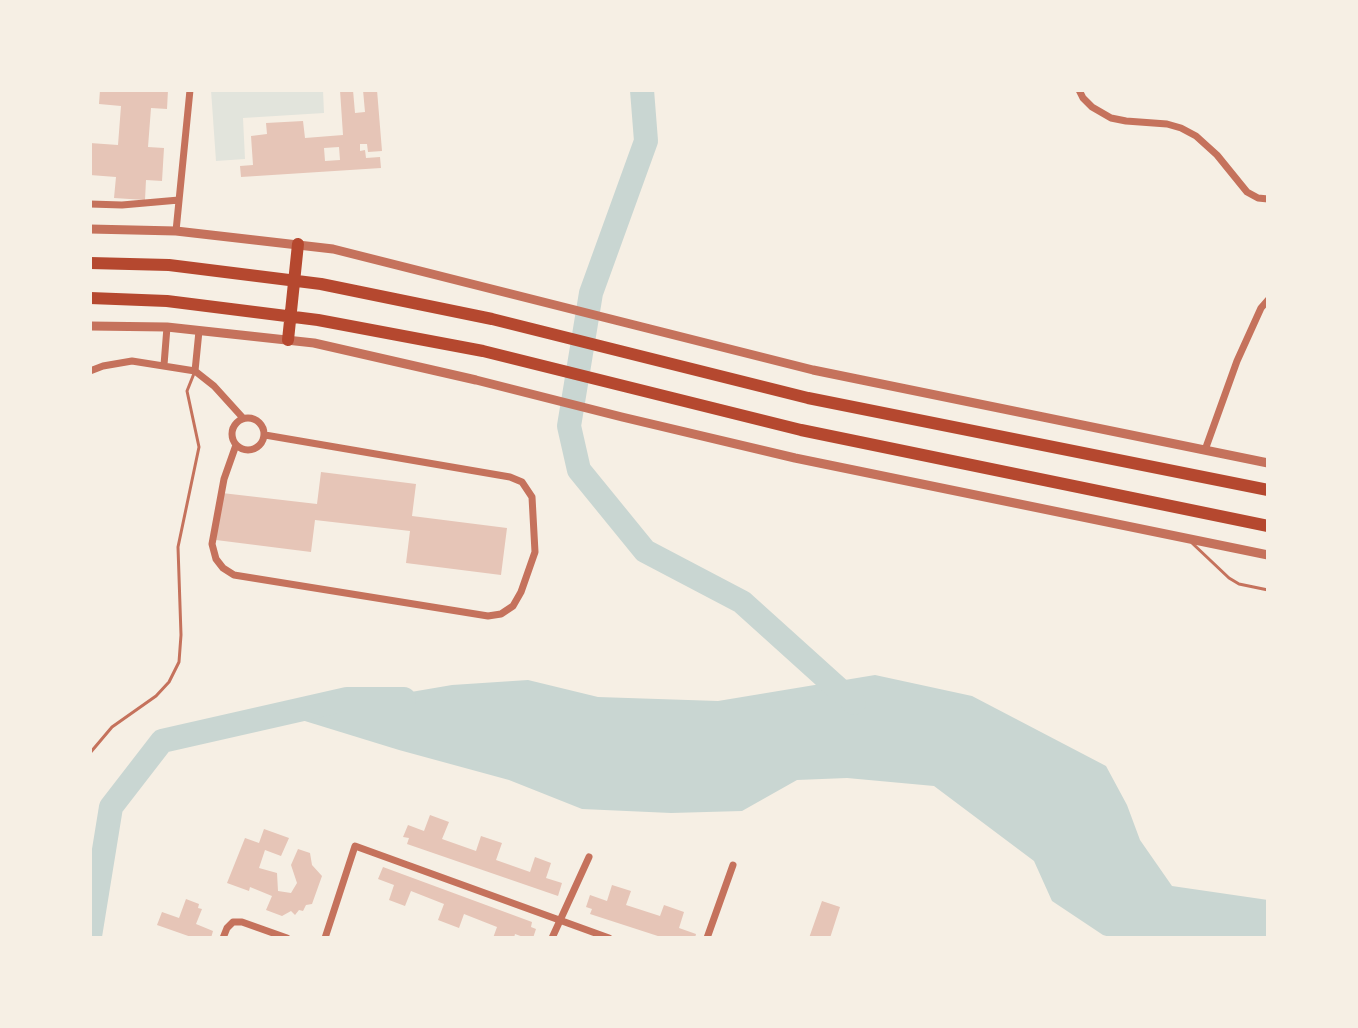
<!DOCTYPE html>
<style>
body{margin:0}
#map{position:relative;width:1358px;height:1028px;overflow:hidden;background:#f6efe4;font-family:"PT Sans Narrow",sans-serif}
canvas{display:block}
.frame{position:absolute;inset:0;border:92px solid #f6efe4;pointer-events:none}
</style>
<div id="map">
<canvas width="1358" height="1028"></canvas>
<div class="frame"></div>
</div>
<script>
const c = document.querySelector('canvas').getContext('2d');
c.lineJoin = 'round';
function fill(path, color) { c.fillStyle = color; c.fill(path, 'evenodd'); }
const toPath = rows => new Path2D(rows.map(r => 'M' + r).join(''));
function strokePath(path, color, width, dash) { c.strokeStyle = color; c.lineWidth = width; c.lineCap = dash ? 'butt' : 'round'; c.setLineDash(dash || []); c.stroke(path); }
fill(toPath([
 [211,90,323,90,324,113,243,118,245,159,216,161]
]), '#e2e4dc');
fill(toPath([
 [875,675,972,696,1106,766,1127,805,1140,840,1172,886,1268,900,1268,938,1113,938,1103,935,1052,901,1034,861,934,786,847,778,797,780,742,811,671,813,582,809,509,780,399,750,282,714,452,685,528,680,598,697,718,701]
]), '#c9d6d2');
strokePath(toPath([
 [642,90,646,141,591,293,569,426,579,470,645,551,742,602,854,703],
 [90,936,111,807,162,741,347,699,404,699]
]), '#c9d6d2', 24);
fill(toPath([
 [100,90,168,90,167,109,151,108,148,147,164,148,162,181,146,180,145,200,114,198,116,177,90,175,90,143,118,145,121,106,99,104],
 [340,90,353,90,355,113,365,112,363,90,377,90,382,151,368,152,367,144,360,144,360,151,365,150,366,158,380,157,381,168,241,177,240,166,253,165,251,136,267,134,266,123,303,121,305,138,343,135],
 [339,147,340,160,325,161,324,148],
 [321,472,416,484,412,516,507,528,501,575,406,563,410,531,315,520,311,552,216,540,222,493,317,504],
 [430,815,449,822,442,839,476,851,481,836,502,843,496,860,530,872,535,857,551,863,546,878,562,883,558,896,407,844,409,838,403,837,408,825,424,831],
 [264,829,289,838,281,856,265,850,259,868,277,873,278,891,291,893,297,883,291,865,298,849,310,853,312,865,322,876,312,904,306,905,303,911,299,910,295,915,291,911,282,916,266,910,272,896,250,887,249,891,227,883,245,838,259,843],
 [383,867,532,922,531,927,536,929,533,938,526,938,515,934,514,938,493,938,497,927,464,914,459,928,438,920,444,904,411,891,405,906,389,900,394,885,378,879],
 [612,885,631,891,626,905,660,916,664,905,684,912,679,928,696,934,695,938,664,938,590,914,592,909,586,907,590,895,607,901],
 [186,899,199,904,198,908,202,909,196,924,213,931,211,938,194,938,157,925,162,912,179,918],
 [822,901,840,907,830,938,809,938]
]), '#e6c5b7');
strokePath(toPath([
 [1192,543,1229,578,1239,584,1268,590],
 [90,753,112,727,156,696,169,682,179,662,181,635,178,547,199,447,187,391,195,371]
]), '#c5725c', 3);
strokePath(toPath([
 [1079,90,1083,98,1092,107,1111,118,1126,121,1167,124,1181,128,1196,136,1217,155,1247,192,1258,198,1268,199],
 [90,204,122,205,179,200],
 [176,231,190,90],
 [164,365,167,327],
 [90,371,103,366,132,361,195,371,214,386,243,418],
 [195,371,199,331],
 '232 434a16 16 0 1 1 32 0a16 16 0 1 1-32 0Z',
 [236,445,224,479,212,544,216,559,223,568,234,575,488,616,501,614,513,606,521,592,535,552,532,497,522,482,510,477,265,435],
 [1205,450,1237,361,1261,308,1268,300],
 [223,938,227,928,233,922,242,922,287,938],
 [325,938,355,846,609,938],
 [552,938,589,857],
 [707,938,733,865]
]), '#c5725c', 7);
strokePath(toPath([
 [90,229,176,231,333,249,813,370,1268,463],
 [90,326,167,327,314,343,476,380,622,417,795,458,1268,555]
]), '#c5725c', 9);
strokePath(toPath([
 [90,263,169,265,321,284,492,319,808,398,1268,490],
 [90,298,167,301,318,320,483,351,801,430,1268,526],
 [288,340,298,244]
]), '#b5482f', 12);
</script>
